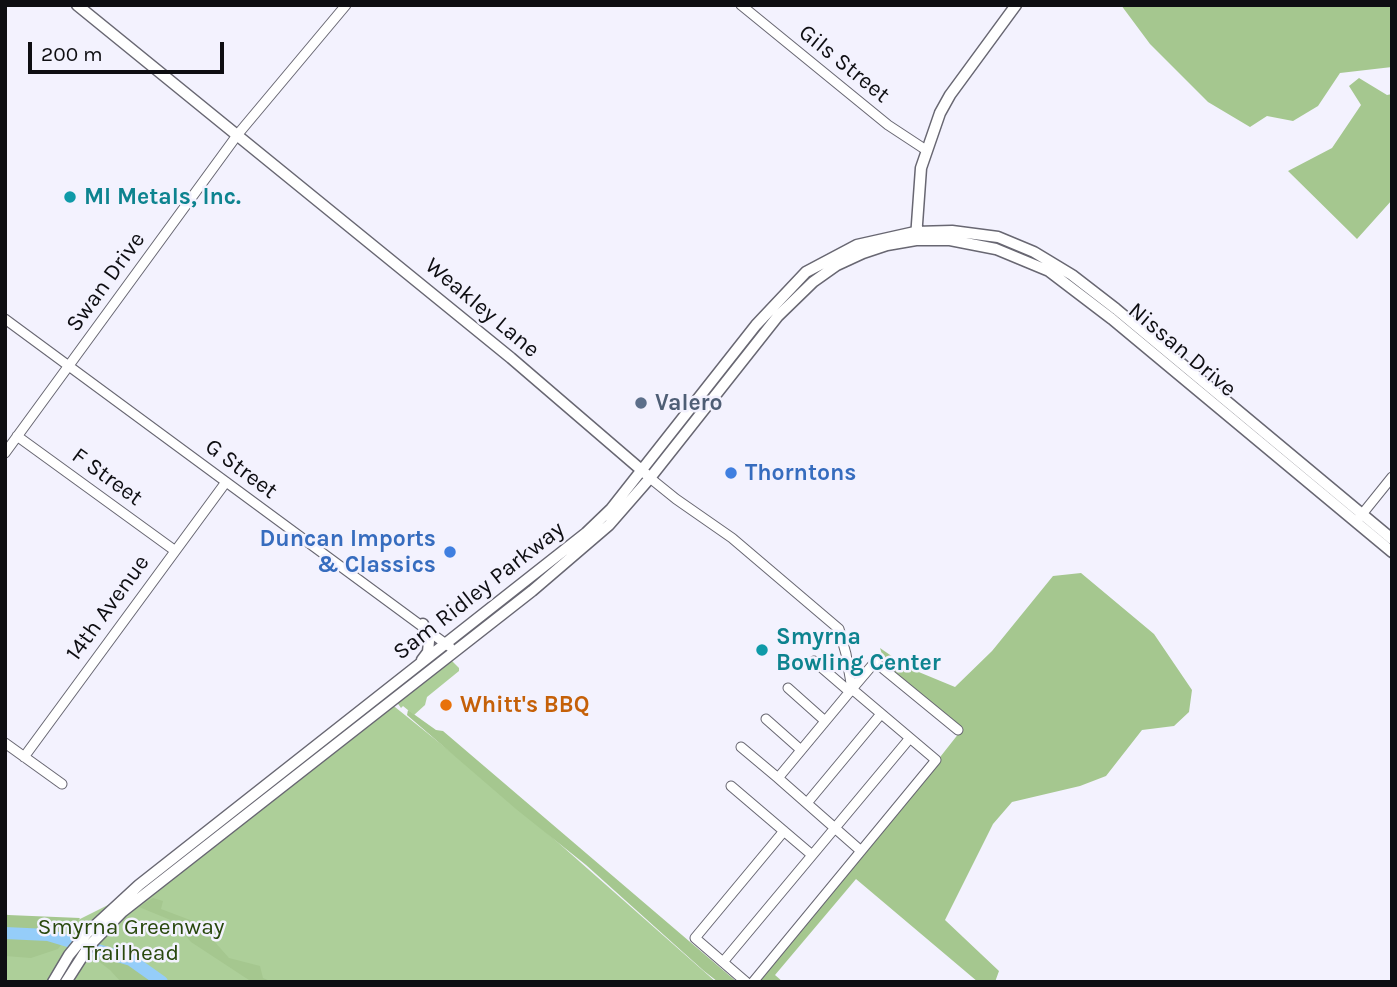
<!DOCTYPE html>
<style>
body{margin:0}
#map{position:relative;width:1397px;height:987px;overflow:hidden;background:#f3f2fe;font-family:Karla,sans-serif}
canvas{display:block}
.frame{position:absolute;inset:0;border:7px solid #0e0e12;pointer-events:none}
.scale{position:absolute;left:28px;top:42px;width:196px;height:32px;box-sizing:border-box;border:4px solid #0e0e12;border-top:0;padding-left:9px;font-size:21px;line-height:24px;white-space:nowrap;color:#0e0e12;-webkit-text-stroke:5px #f3f2fe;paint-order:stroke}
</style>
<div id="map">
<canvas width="1397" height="987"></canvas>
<div class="frame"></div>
<div class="scale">200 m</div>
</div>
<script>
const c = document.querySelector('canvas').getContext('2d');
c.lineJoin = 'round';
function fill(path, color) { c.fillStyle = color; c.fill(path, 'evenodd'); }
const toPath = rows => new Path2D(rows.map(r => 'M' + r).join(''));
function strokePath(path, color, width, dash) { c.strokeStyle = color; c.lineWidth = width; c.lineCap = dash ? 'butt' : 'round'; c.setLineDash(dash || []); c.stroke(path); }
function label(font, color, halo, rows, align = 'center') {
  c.font = font + ' Karla,sans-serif'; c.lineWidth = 5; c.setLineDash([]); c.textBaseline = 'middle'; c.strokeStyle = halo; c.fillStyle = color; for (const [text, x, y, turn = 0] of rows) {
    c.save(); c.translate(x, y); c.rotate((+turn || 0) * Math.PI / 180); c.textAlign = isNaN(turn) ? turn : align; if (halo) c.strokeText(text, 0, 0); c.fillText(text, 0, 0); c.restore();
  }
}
fill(toPath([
 [451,660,459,668,459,671,427,697,425,705,414,715,403,706,401,708,396,701],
 [390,703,503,794,716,982,5,982,5,927,48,935,148,885,152,894]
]), '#adcf99');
fill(toPath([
 [1121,5,1392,5,1392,67,1340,73,1318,106,1293,121,1267,116,1250,127,1208,102,1150,44],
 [1359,78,1387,95,1392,94,1392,200,1357,239,1288,171,1332,148,1361,105,1349,86],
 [1081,573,1154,634,1192,690,1189,712,1174,726,1142,730,1106,776,1080,786,1012,802,993,824,945,920,999,971,995,982,978,982,856,879,775,975,783,982,758,982,859,860,963,728,885,664,880,648,909,668,955,687,992,651,1053,576],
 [408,710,436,730,443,731,737,982,718,982,704,971,586,865,516,809,407,715],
 [153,898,163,901,161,909,198,923,229,958,260,966,263,978,272,982,252,982,191,942,173,921,139,907],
 [5,914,8,915,80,918,58,949,31,958,5,956],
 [93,948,131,960,162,982,121,982,110,970,89,954]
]), '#a5c78f');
strokePath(toPath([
 [5,933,48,935,131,960,162,982]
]), '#95cdf9', 12);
const minor = toPath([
 [741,5,888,125,926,150],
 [5,319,450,647],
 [17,436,174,550],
 [5,453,238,134,346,5],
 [650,478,676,499,732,538,839,629,846,654,852,689,778,778,861,851],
 [1359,518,1392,477],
 [814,661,850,692],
 [788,688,825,721],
 [766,719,801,750],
 [5,743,62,784],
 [741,747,778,778],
 [24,757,226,482],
 [731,786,812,855],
 [807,803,881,714],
 [723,962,910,738],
 [746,982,695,938,784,831],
 [753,982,936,760,852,689,875,662,958,730]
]);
const major = toPath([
 [77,5,511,358,646,474],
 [916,238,921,168,940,113,950,95,1016,5],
 [422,660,428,652,429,641,423,624],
 [53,982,69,955,87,933,139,885,586,533,611,509,756,325,806,272,857,245,915,232,952,231,998,237,1034,252,1072,275,1116,309,1392,539],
 [66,982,89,946,122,912,532,591,609,525,650,478,778,316,813,282,837,265,863,253,887,245,916,240,950,240,996,249,1049,271,1112,319,1392,552]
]);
strokePath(minor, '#686772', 11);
strokePath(major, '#686772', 13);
strokePath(minor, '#fff', 9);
strokePath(major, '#fff', 10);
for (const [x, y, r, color] of [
 [70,197,7,"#0f9aa8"],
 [641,403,7,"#5c6f8a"],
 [731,473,7,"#3f7fe0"],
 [450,552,7,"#3f7fe0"],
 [762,650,7,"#0f9aa8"],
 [446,705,7,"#e8710a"]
]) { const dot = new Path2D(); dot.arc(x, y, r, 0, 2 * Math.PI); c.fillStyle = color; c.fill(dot); strokePath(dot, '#f3f2fe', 2.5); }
label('23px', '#0e0e12', '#f3f2fe', [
 ["Gils Street",844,64,39],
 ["Swan Drive",106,282,-54],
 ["Weakley Lane",482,308,40],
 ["Nissan Drive",1182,350,40],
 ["G Street",241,469,37],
 ["F Street",107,477,36],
 ["Sam Ridley Parkway",479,591,-38],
 ["14th Avenue",108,608,-54]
]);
label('bold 23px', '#0d838f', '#f3f2fe', [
 ["MI Metals, Inc.",84,197],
 ["Smyrna",776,637],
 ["Bowling Center",776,663]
], 'left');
label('bold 23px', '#4e5e75', '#f3f2fe', [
 ["Valero",655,403]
], 'left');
label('bold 23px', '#366cbe', '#f3f2fe', [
 ["Thorntons",745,473],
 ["Duncan Imports",436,539,"right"],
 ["& Classics",436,565,"right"]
], 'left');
label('bold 23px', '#c56008', '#f3f2fe', [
 ["Whitt's BBQ",460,705]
], 'left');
label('23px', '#29480d', '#f3f2fe', [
 ["Smyrna Greenway",131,927],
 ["Trailhead",131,953]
]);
</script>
